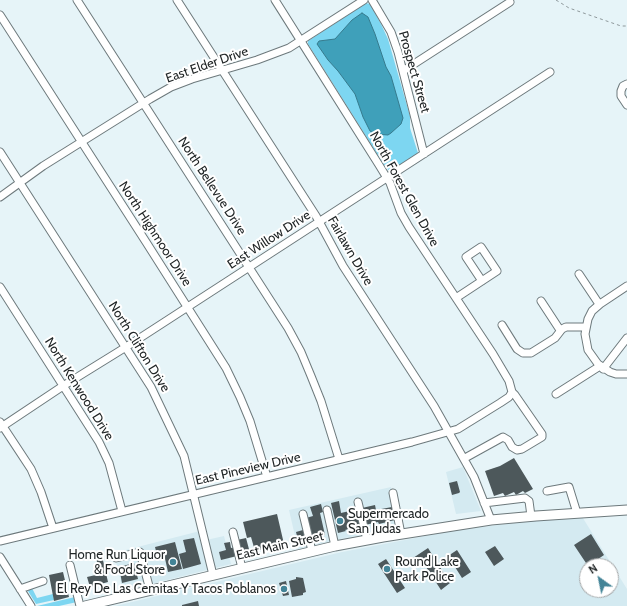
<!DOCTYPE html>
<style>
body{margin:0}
#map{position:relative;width:627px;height:606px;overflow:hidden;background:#e6f4f8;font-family:Cabin,sans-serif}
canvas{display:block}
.north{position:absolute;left:579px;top:558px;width:40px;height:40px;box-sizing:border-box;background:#fff;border:1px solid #a6a8a9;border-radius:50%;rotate:327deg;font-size:11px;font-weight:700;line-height:16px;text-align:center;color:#212627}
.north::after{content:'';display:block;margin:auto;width:14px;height:18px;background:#438497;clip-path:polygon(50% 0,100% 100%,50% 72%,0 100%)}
</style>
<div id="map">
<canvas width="627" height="606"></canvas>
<div class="north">N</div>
</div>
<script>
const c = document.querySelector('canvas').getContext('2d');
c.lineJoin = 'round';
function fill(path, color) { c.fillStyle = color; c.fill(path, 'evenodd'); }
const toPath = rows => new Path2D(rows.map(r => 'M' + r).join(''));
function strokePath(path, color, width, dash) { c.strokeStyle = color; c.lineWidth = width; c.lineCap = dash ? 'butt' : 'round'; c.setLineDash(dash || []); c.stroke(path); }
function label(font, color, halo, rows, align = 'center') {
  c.font = font + ' Cabin,sans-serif'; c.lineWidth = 4; c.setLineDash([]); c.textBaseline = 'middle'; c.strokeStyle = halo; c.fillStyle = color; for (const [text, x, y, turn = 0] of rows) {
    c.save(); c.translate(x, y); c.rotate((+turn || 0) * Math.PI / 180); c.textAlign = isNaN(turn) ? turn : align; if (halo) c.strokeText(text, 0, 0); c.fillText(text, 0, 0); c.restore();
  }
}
fill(toPath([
 [463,467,481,511,456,514,446,472],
 [391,487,400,527,340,539,298,549,289,510],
 [581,515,627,589,627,606,115,606,342,552,457,530],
 [587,566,611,566,611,590,587,590],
 [200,531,202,541,224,536,231,564,123,591,114,553]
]), '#d4eaf1');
fill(toPath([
 [366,3,370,4,381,24,388,39,410,116,410,128,418,153,390,171,386,168,308,44,308,41],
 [32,588,37,598,53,594,54,600,36,604,28,591],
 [75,597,77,602,59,606,37,606]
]), '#7dd6f1');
const water = toPath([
 [362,13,368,17,375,34,386,67,391,76,403,118,401,124,391,133,388,135,375,134,370,131,363,117,355,94,338,71,328,60,317,44,319,41,335,39,352,20,362,13]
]);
fill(water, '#3fa0ba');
strokePath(water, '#367b8e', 1);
fill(toPath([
 [514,458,533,489,525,493,523,491,516,495,514,492,505,496,503,493,494,496,485,471,500,466],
 [457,481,460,492,459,493,452,495,449,483],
 [339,501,341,513,358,509,362,526,345,530,346,531,338,533,331,503],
 [321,504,323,512,320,513,325,535,311,539,306,518,313,516,310,507],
 [375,505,376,510,392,507,395,520,379,524,378,522,365,525,362,508],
 [277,514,284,544,255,551,251,537,247,538,243,522],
 [303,530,305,538,298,540,296,532],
 [591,534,604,555,588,566,574,545],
 [194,538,201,564,183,569,179,554,186,552,183,540],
 [246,538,250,553,240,555,237,540],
 [175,542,182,569,168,572,164,554,157,555,155,547],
 [230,542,231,548,235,547,237,556,221,560,219,552,226,550,224,543],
 [495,546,504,559,494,566,485,552],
 [428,548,450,583,441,590,424,564,419,567,413,558],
 [457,550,471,572,462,578,448,556],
 [102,556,108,582,90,587,87,577,100,574,96,558],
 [386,559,405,588,397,593,378,564],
 [134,563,138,579,122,583,119,567],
 [63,572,69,597,54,601,49,575],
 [296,577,303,578,306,592,303,593,303,595,292,597,289,581,296,579],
 [286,581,289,595,283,596,279,583],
 [198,601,199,606,182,606,182,605]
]), '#4d585b');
const minor = toPath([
 [77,0,288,328,301,352,311,376,321,401,339,459],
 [177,0,316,216,343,266,434,406,474,477,491,520],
 [372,0,391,32,398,52,424,154],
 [0,15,146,242,226,368,240,397,250,421,267,477],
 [403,71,510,2],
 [627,84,623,86,621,91,621,96,627,105],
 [0,152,151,387,184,456,213,575],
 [0,197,43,166,150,99,171,87,192,79,257,60,289,48,364,0],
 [579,274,599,304],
 [627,286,600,304,592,311,588,319,585,334,588,350,598,364,610,372,616,374,627,374],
 [0,287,99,442,109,463,122,511],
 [456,298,497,271,481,247,466,257,482,281],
 [541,301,560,330],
 [502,325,517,349,523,353,531,353,555,338,562,329,566,327,585,327],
 [603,369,627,338],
 [556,394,600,366],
 [0,422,31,469,41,492,53,528],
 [0,428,63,386,126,347,550,72],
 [465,458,503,437,508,440,512,447,517,450,522,449,542,437,542,434,515,395,512,392],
 [547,491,569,487,577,513],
 [393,493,401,534],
 [358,502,367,540],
 [484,503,525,498,529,501,531,516],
 [327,510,335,546],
 [303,514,312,551],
 [233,532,242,568],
 [0,541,412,442,458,429,500,403,509,397,512,392,509,381,493,354,409,227,401,213,390,183,379,165,275,0],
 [0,557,31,606],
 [116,558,140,552,150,590],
 [70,565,80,606],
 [20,589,43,581]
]);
const major = toPath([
 [85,606,335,546,383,537,491,520,536,516,627,510]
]);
strokePath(minor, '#6d797c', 9);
strokePath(major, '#6d797c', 11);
strokePath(toPath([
 [556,0,569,8,621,26,627,26]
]), '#8e989b', 1, [3, 3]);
strokePath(minor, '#fff', 7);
strokePath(major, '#fff', 9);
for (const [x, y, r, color] of [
 [340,521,4,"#438497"],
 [173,562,4,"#438497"],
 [387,569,4,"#438497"],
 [284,589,4,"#438497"]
]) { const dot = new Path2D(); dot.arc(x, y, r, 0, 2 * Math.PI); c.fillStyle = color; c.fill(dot); strokePath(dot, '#fff', 1.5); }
label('13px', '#212627', '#fff', [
 ["East Elder Drive",207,65,-19],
 ["Prospect Street",414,72,74],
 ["North Bellevue Drive",212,186,57],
 ["North Forest Glen Drive",404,189,61],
 ["North Highmoor Drive",155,234,57],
 ["East Willow Drive",269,240,-33],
 ["Fairlawn Drive",350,251,60],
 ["North Clifton Drive",139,347,58],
 ["North Kenwood Drive",79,389,58],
 ["East Pineview Drive",248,469,-13],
 ["East Main Street",280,546,-13]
]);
label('13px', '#212627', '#fff', [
 ["Supermercado",348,514],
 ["San Judas",348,529],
 ["Home Run Liquor",165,555,"right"],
 ["& Food Store",165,570,"right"],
 ["Round Lake",395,562],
 ["Park Police",395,577],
 ["El Rey De Las Cemitas Y Tacos Poblanos",276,589,"right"]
], 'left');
</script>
